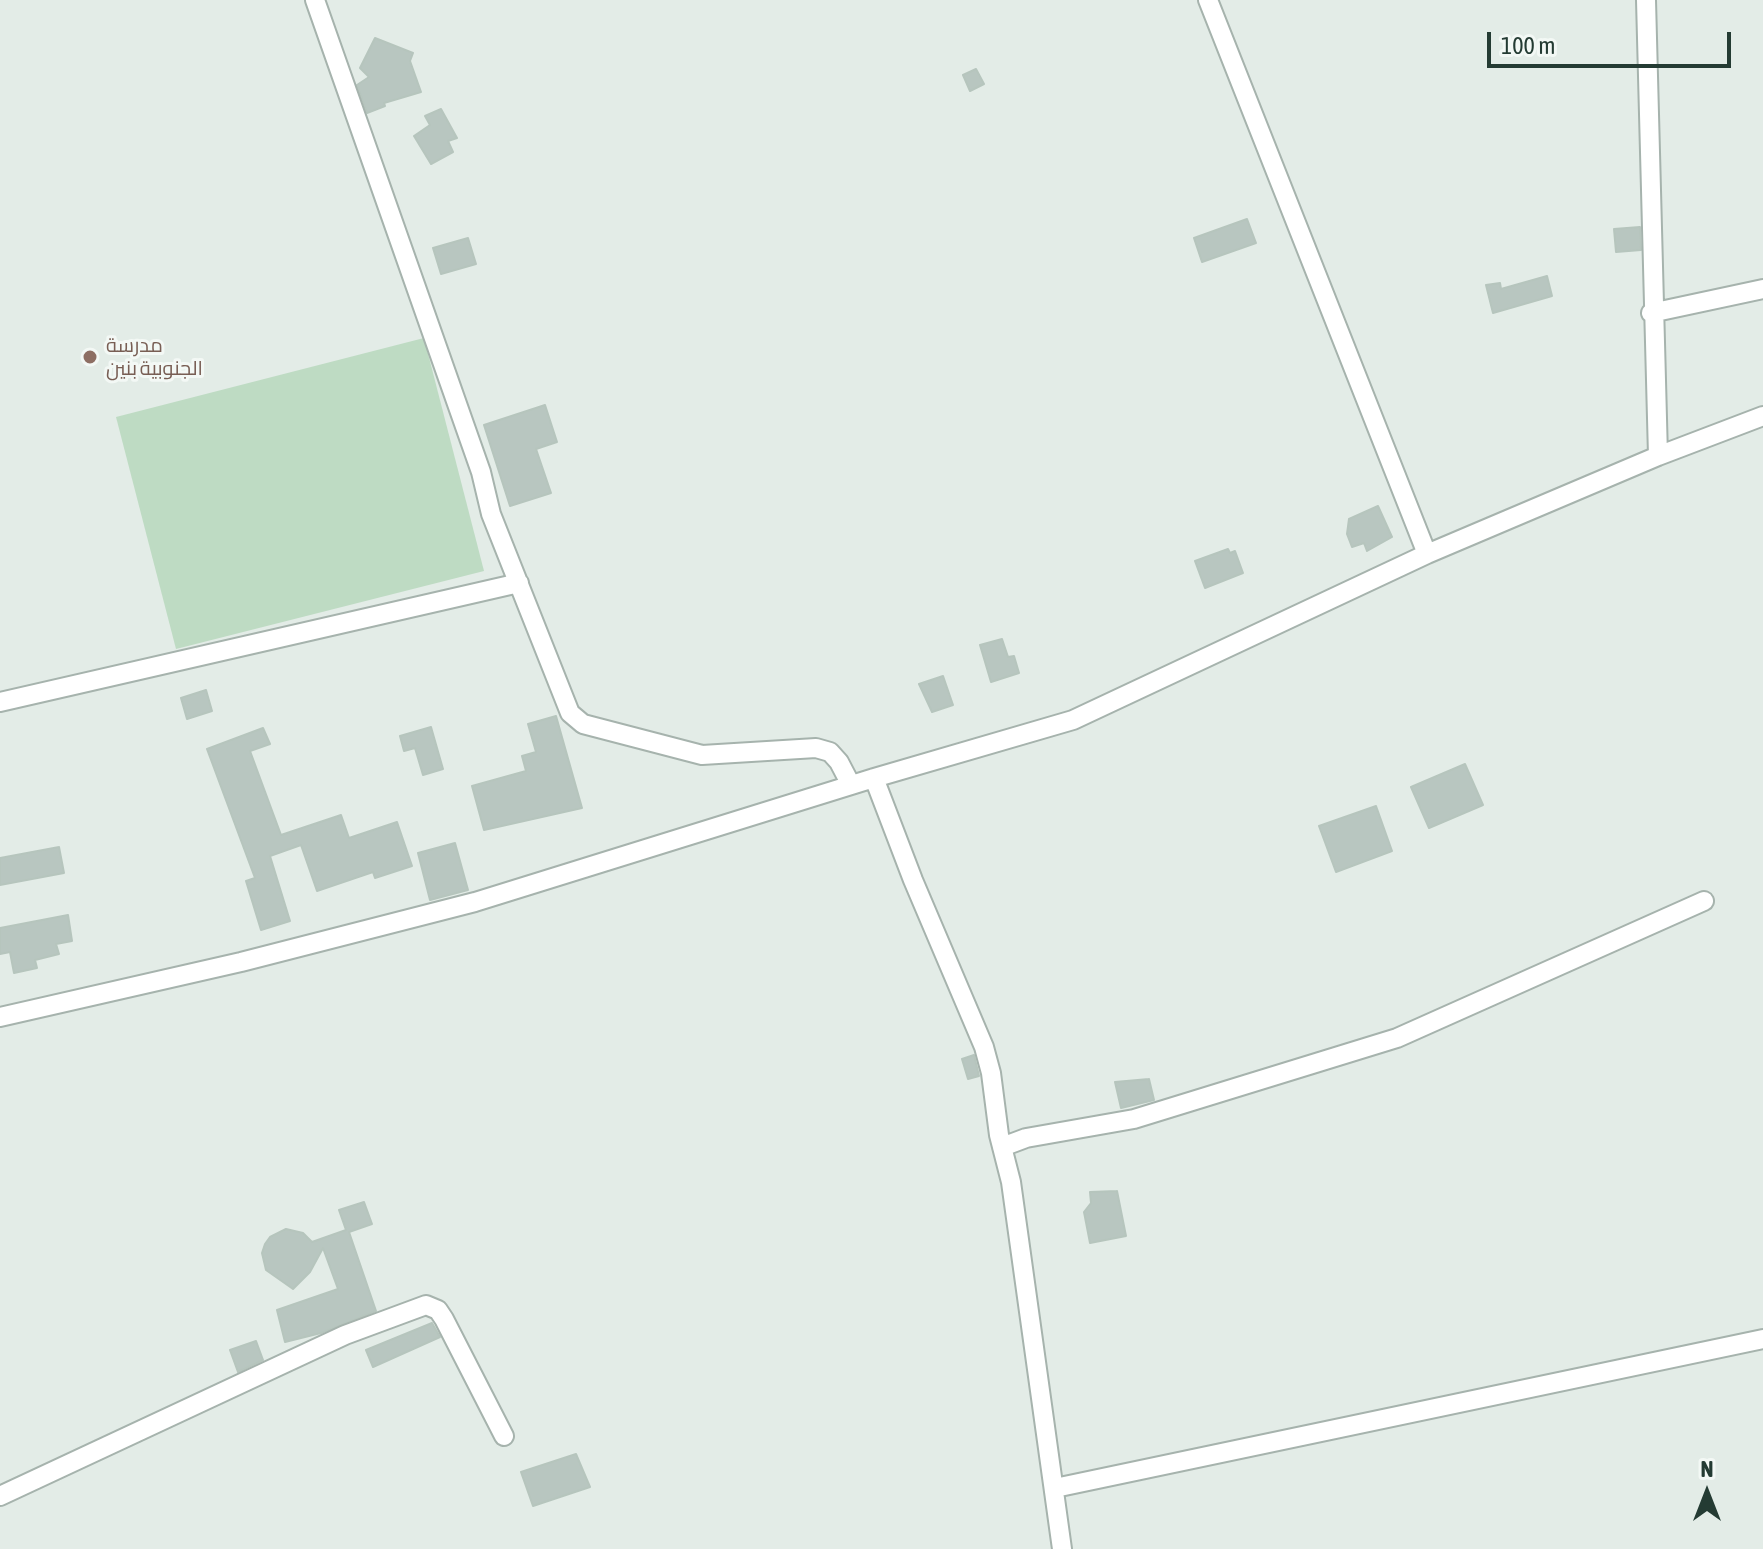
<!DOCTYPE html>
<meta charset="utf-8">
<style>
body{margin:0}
#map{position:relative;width:1763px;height:1549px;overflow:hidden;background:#e3ece7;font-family:"Asap Condensed",sans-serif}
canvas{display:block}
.north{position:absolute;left:1667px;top:1453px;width:80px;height:80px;-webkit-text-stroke:6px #f3f8f5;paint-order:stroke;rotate:0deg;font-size:22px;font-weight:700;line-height:32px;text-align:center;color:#243b33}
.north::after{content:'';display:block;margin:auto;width:28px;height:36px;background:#243b33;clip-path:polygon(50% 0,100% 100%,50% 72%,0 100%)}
.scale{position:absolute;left:1487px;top:32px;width:244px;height:36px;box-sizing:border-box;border:4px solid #243b33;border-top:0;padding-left:10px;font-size:24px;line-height:28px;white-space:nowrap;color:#243b33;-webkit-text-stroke:6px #f3f8f5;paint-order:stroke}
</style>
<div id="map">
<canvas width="1763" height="1549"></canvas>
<div class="north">N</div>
<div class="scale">100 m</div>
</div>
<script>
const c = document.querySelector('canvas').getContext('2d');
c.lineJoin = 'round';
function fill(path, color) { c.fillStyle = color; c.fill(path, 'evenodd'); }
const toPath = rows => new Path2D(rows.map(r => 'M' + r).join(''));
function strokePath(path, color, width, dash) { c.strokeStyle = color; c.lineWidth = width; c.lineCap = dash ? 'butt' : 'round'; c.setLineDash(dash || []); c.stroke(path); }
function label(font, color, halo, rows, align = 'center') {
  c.font = font + ' "Asap Condensed",Cairo,sans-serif'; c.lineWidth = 6; c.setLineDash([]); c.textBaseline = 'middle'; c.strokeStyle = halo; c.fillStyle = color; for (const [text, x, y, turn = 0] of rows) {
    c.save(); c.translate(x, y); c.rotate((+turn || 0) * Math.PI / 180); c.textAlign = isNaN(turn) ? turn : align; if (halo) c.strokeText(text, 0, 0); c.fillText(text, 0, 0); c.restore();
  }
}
fill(toPath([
 [424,338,484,571,176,649,116,417]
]), '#bedbc3');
const building = toPath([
 [375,38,413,53,410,61,421,92,384,103,385,106,367,113,357,85,369,77,360,68,375,38],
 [976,69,984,84,970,91,963,75,976,69],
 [441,109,457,138,448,141,453,152,431,164,414,136,430,125,425,116,441,109],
 [1247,219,1256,243,1202,262,1194,238,1247,219],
 [1640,227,1641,250,1616,252,1614,229,1640,227],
 [468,238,476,264,441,274,433,248,468,238],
 [1547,276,1552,296,1493,313,1486,285,1500,283,1501,289,1547,276],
 [545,405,557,442,536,449,551,493,510,506,484,425,545,405],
 [1378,506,1392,537,1367,551,1364,543,1352,547,1347,534,1349,519,1378,506],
 [1228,549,1230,553,1235,551,1243,573,1205,588,1195,561,1228,549],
 [1002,639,1008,657,1014,656,1019,673,991,682,980,645,1002,639],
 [943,676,953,705,932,712,919,684,943,676],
 [206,690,212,711,187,719,181,698,206,690],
 [556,716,582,808,484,830,472,786,526,771,522,756,536,752,528,724,556,716],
 [431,727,443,769,423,775,415,748,404,751,400,736,431,727],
 [263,728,270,744,250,751,281,835,341,815,349,838,397,822,412,866,375,878,373,872,317,891,301,845,270,856,290,921,261,930,246,881,255,878,207,749,263,728],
 [1465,764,1483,805,1429,828,1411,787,1465,764],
 [1376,806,1392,851,1336,872,1319,826,1376,806],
 [455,843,468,890,430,900,418,853,455,843],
 [59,847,64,873,0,885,0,858,59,847],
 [68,915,72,941,56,944,59,954,35,960,37,968,14,973,10,952,0,954,0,928,68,915],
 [974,1055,979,1076,968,1079,962,1059,974,1055],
 [1149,1079,1154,1100,1121,1108,1115,1082,1149,1079],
 [1117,1191,1126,1236,1090,1243,1084,1212,1091,1203,1090,1192,1117,1191],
 [364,1202,372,1224,349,1232,376,1311,321,1333,285,1342,277,1310,338,1289,323,1248,310,1272,293,1289,266,1270,262,1253,265,1244,270,1237,286,1229,303,1233,312,1242,346,1230,339,1210,364,1202],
 [432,1323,440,1337,373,1367,366,1350,432,1323],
 [256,1341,263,1360,238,1372,230,1350,256,1341],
 [576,1454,590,1487,533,1506,521,1472,576,1454]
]);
fill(building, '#b8c6c0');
strokePath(building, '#b6c5bd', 2);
const minor = toPath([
 [315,0,481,472,491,514,570,713,583,724,702,755,816,748,830,752,839,762,851,785],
 [1208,0,1427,554],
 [1646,0,1658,456],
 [1651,313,1763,289],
 [0,702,519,583],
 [874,778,913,880,984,1047,991,1073,999,1135,1011,1182,1062,1549],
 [0,1017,241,962,475,902,874,778,1073,720,1427,554,1658,456,1763,416],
 [1002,1147,1026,1138,1134,1119,1397,1038,1704,901],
 [1055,1488,1763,1339],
 [0,1496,345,1335,426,1305,438,1310,444,1319,504,1436]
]);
strokePath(minor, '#a6b3ad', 22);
strokePath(minor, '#fff', 18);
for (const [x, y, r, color] of [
 [90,357,8,"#8d6e63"]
]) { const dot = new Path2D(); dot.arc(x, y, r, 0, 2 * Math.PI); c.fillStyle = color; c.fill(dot); strokePath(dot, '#f3f8f5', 3); }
label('20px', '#785e54', '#f3f8f5', [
 ["مدرسة",106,346],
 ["الجنوبية بنين",106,369]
], 'left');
</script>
